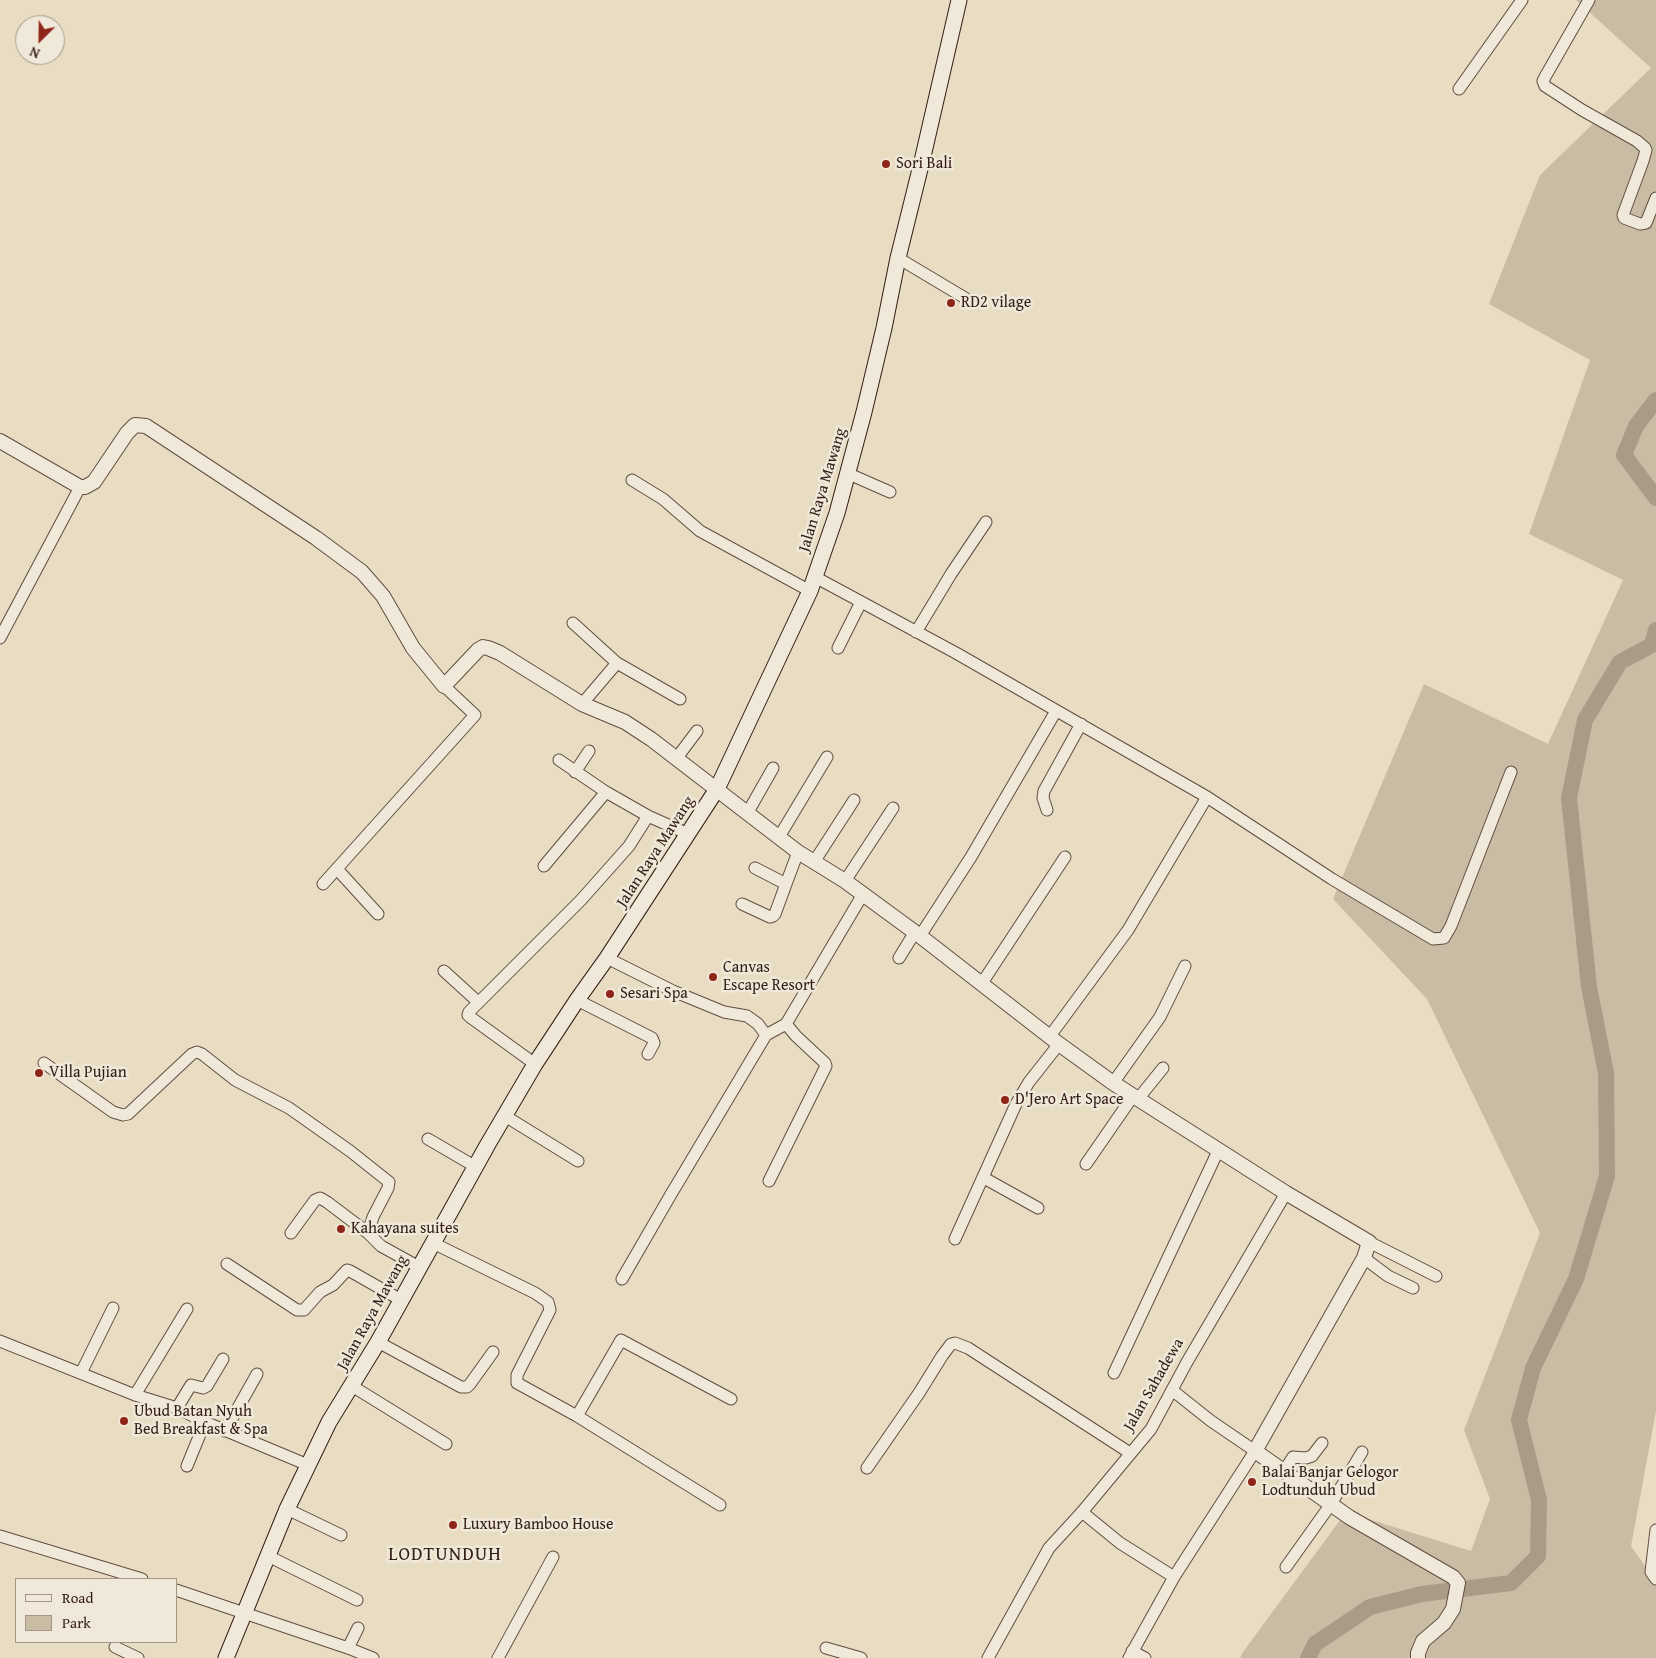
<!DOCTYPE html>
<style>
body{margin:0}
#map{position:relative;width:1656px;height:1658px;overflow:hidden;background:#e8dcc3;font-family:"Gentium Book Plus",serif}
canvas{display:block}
.legend{position:absolute;left:15px;top:1578px;width:162px;height:65px;box-sizing:border-box;background:#f0e8d8;border:1px solid #a4978a;margin:0;padding:6px 9px;list-style:none;font-size:15px;color:#321d14}
.legend li{display:flex;align-items:center;gap:10px;height:25px}
.legend b{width:25px;border:1px solid #a4978a}
.north{position:absolute;left:15px;top:15px;width:50px;height:50px;box-sizing:border-box;background:#f0e8d8;border:1px solid #a4978a;border-radius:50%;rotate:203deg;font-size:14px;font-weight:700;line-height:20px;text-align:center;color:#321d14}
.north::after{content:'';display:block;margin:auto;width:18px;height:22px;background:#8f2418;clip-path:polygon(50% 0,100% 100%,50% 72%,0 100%)}
</style>
<div id="map">
<canvas width="1656" height="1658"></canvas>
<ul class="legend">
<li><b style="height:6px;background:#f0e8d8"></b>Road</li>
<li><b style="height:14px;background:#c9bca5"></b>Park</li>
</ul>
<div class="north">N</div>
</div>
<script>
const c = document.querySelector('canvas').getContext('2d');
c.lineJoin = 'round';
function fill(path, color) { c.fillStyle = color; c.fill(path, 'evenodd'); }
const toPath = rows => new Path2D(rows.map(r => 'M' + r).join(''));
function strokePath(path, color, width, dash) { c.strokeStyle = color; c.lineWidth = width; c.lineCap = dash ? 'butt' : 'round'; c.setLineDash(dash || []); c.stroke(path); }
function label(font, color, halo, rows, align = 'center') {
  c.font = font + ' "Gentium Book Plus",serif'; c.lineWidth = 5; c.setLineDash([]); c.textBaseline = 'middle'; c.strokeStyle = halo; c.fillStyle = color; for (const [text, x, y, turn = 0] of rows) {
    c.save(); c.translate(x, y); c.rotate((+turn || 0) * Math.PI / 180); c.textAlign = isNaN(turn) ? turn : align; if (halo) c.strokeText(text, 0, 0); c.fillText(text, 0, 0); c.restore();
  }
}
fill(toPath([
 [1576,0,1656,0,1656,1411,1631,1546,1656,1582,1656,1658,1240,1658,1243,1652,1346,1512,1471,1551,1490,1499,1464,1430,1540,1233,1427,999,1333,899,1424,684,1548,744,1623,580,1529,534,1590,360,1489,304,1540,175,1651,68]
]), '#c9bca5');
strokePath(toPath([
 [1656,400,1636,426,1624,455,1656,498],
 [1308,1658,1315,1644,1370,1607,1422,1594,1511,1583,1538,1556,1539,1500,1519,1420,1533,1368,1576,1279,1607,1176,1606,1073,1589,987,1569,798,1585,720,1620,662,1652,645,1656,630]
]), '#aa9b88', 16);
const minor = toPath([
 [1589,0,1545,77,1543,81,1545,86,1582,110,1637,141,1645,148,1646,150,1643,161,1623,215,1624,218,1640,224,1646,223,1656,198],
 [1459,89,1522,0],
 [898,258,965,298],
 [849,474,890,492],
 [632,480,663,499,700,531,810,591],
 [815,577,956,653,1207,797,1332,879,1433,939,1444,938,1451,926,1511,772],
 [573,623,617,663,680,699],
 [916,632,951,574,986,522],
 [0,638,80,487],
 [838,648,861,602],
 [582,704,617,663],
 [676,759,697,731],
 [559,760,606,792,648,816,688,834],
 [575,772,589,751],
 [1047,810,1043,798,1044,791,1081,724],
 [748,812,773,768],
 [779,837,827,757],
 [814,862,854,800],
 [544,866,606,792],
 [755,868,786,884,798,852],
 [337,869,378,914],
 [845,881,893,808],
 [323,884,475,715,444,686],
 [742,904,770,917,773,916,775,914,786,884],
 [920,936,971,857,1056,711],
 [607,958,673,991,724,1012,747,1016,758,1024,766,1035],
 [899,958,915,932],
 [444,971,478,1002],
 [982,983,1065,857],
 [577,1000,652,1038,654,1043,648,1054],
 [1050,1036,1128,930,1207,797],
 [44,1063,113,1112,123,1115,128,1114,192,1054,197,1052,202,1054,235,1080,289,1108,350,1151,389,1182,388,1188,373,1217,368,1233,381,1246,419,1267],
 [535,1064,470,1017,468,1015,469,1012,581,900,629,846,648,816],
 [1113,1083,1160,1017,1185,966],
 [1138,1099,1163,1068],
 [505,1116,578,1161],
 [428,1139,476,1167],
 [1086,1164,1133,1096],
 [984,1178,1038,1208],
 [769,1181,826,1066,825,1063,796,1036,786,1024],
 [291,1233,315,1200,320,1198,327,1202,368,1233],
 [955,1239,1016,1104,1029,1082,1059,1044],
 [1369,1242,1436,1276],
 [433,1243,535,1293,548,1302,550,1310,517,1375,517,1383,577,1416,720,1505],
 [1364,1258,1388,1276,1413,1288],
 [227,1264,297,1310,304,1310,320,1292,333,1285,347,1270,350,1271,401,1300],
 [622,1279,670,1196,766,1035,786,1024,863,894],
 [0,1341,135,1395,177,1408,205,1422,308,1465],
 [378,1342,461,1387,467,1387,470,1384,493,1352],
 [81,1373,113,1308],
 [1114,1373,1218,1151],
 [352,1386,446,1444],
 [135,1395,187,1309],
 [177,1408,191,1385,203,1388,207,1386,223,1359],
 [577,1416,621,1340,731,1399],
 [225,1431,257,1374],
 [187,1466,205,1422],
 [867,1468,919,1393,942,1356,951,1344,955,1343,968,1348,1130,1453],
 [1284,1471,1293,1457,1306,1458,1312,1456,1322,1443],
 [287,1509,341,1535],
 [1082,1512,1120,1543,1174,1577],
 [1656,1530,1651,1572,1656,1579],
 [0,1536,142,1579],
 [268,1556,357,1600],
 [1286,1567,1331,1504,1362,1452],
 [176,1590,348,1648,373,1658],
 [115,1647,138,1658],
 [348,1648,358,1628],
 [826,1648,861,1658],
 [1132,1651,1145,1658],
 [498,1658,553,1557],
 [988,1658,1049,1548,1082,1512,1151,1429,1187,1362,1286,1193],
 [1129,1658,1174,1577,1255,1451,1211,1421,1172,1390]
]);
const tertiary = toPath([
 [0,441,80,487,85,487,94,482,127,433,135,425,146,426,316,538,362,572,383,596,413,648,444,686,478,650,483,647,488,648,500,653,582,704,625,722,651,739,798,852,845,881,920,936,1059,1044,1113,1083,1286,1193,1369,1242,1364,1258,1255,1451,1349,1517,1453,1577,1458,1583,1453,1609,1444,1623,1423,1641,1418,1653,1418,1658]
]);
const secondary = toPath([
 [226,1658,287,1509,329,1422,378,1342,488,1144,535,1064,577,1000,607,958,717,789,810,591,837,513,864,412,884,328,898,258,922,161,959,0]
]);
strokePath(minor, '#604d40', 13);
strokePath(tertiary, '#604d40', 16);
strokePath(secondary, '#321d14', 17);
strokePath(minor, '#f0e8d8', 11);
strokePath(tertiary, '#f0e8d8', 14);
strokePath(secondary, '#f0e8d8', 15);
for (const [x, y, r, color] of [
 [886,164,5,"#8f2418"],
 [951,303,5,"#8f2418"],
 [713,977,5,"#8f2418"],
 [610,994,5,"#8f2418"],
 [39,1073,5,"#8f2418"],
 [1005,1100,5,"#8f2418"],
 [341,1229,5,"#8f2418"],
 [124,1421,5,"#8f2418"],
 [1252,1482,5,"#8f2418"],
 [453,1525,5,"#8f2418"]
]) { const dot = new Path2D(); dot.arc(x, y, r, 0, 2 * Math.PI); c.fillStyle = color; c.fill(dot); strokePath(dot, '#f0e8d8', 2); }
label('16px', '#321d14', '#f0e8d8', [
 ["Sori Bali",896,164],
 ["RD2 vilage",961,303],
 ["Canvas",723,968],
 ["Escape Resort",723,986],
 ["Sesari Spa",620,994],
 ["Villa Pujian",49,1073],
 ["D'Jero Art Space",1015,1100],
 ["Kahayana suites",351,1229],
 ["Ubud Batan Nyuh",134,1412],
 ["Bed Breakfast & Spa",134,1430],
 ["Balai Banjar Gelogor",1262,1473],
 ["Lodtunduh Ubud",1262,1491],
 ["Luxury Bamboo House",463,1525]
], 'left');
label('16px', '#321d14', '#f0e8d8', [
 ["Jalan Raya Mawang",823,490,-73],
 ["Jalan Raya Mawang",656,852,-57],
 ["Jalan Raya Mawang",373,1313,-61],
 ["Jalan Sahadewa",1154,1385,-60]
]);
c.letterSpacing = '1px';
label('19px', '#321d14', '#f0e8d8', [
 ["LODTUNDUH",445,1555]
]);
c.letterSpacing = '0px';
</script>
